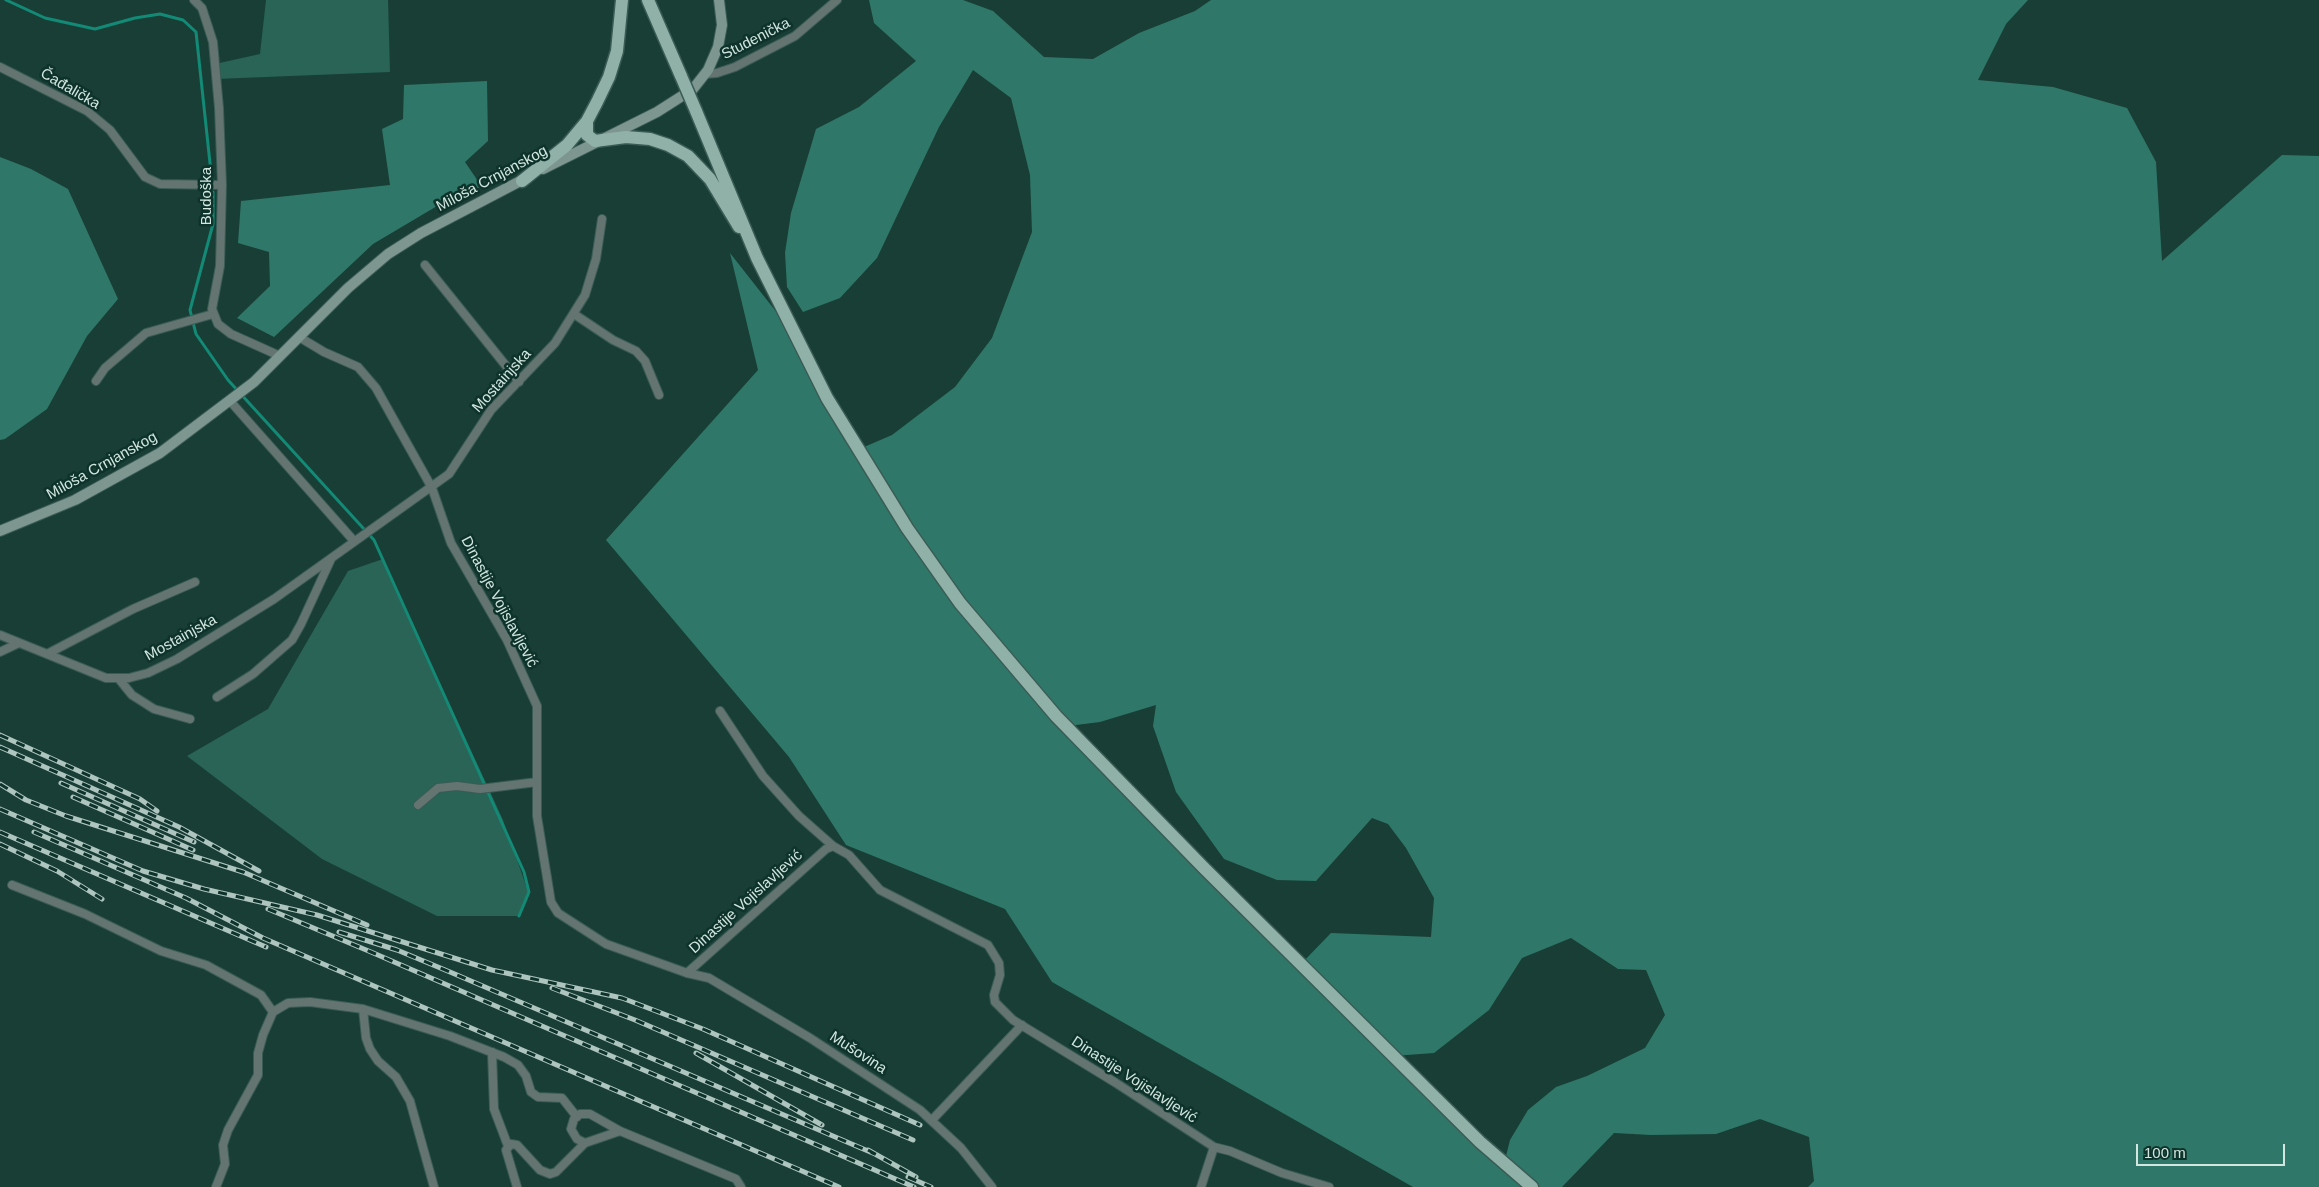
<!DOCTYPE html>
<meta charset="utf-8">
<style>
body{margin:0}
#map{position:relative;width:2319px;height:1187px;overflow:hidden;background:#193e36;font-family:Arial,sans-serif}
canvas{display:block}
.scale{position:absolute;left:2136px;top:1144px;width:149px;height:22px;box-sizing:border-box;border:2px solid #d3e7e1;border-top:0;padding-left:6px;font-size:15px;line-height:18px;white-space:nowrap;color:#d3e7e1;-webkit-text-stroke:4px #0d332b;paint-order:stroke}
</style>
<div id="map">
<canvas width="2319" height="1187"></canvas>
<div class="scale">100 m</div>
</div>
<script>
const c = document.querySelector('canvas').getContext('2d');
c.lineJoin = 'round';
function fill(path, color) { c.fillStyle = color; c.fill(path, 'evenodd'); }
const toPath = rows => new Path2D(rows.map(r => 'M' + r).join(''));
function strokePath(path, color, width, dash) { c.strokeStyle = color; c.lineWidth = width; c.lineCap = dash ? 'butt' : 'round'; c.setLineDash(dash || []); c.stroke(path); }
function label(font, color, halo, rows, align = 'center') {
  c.font = font + ' Arial,sans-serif'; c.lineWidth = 5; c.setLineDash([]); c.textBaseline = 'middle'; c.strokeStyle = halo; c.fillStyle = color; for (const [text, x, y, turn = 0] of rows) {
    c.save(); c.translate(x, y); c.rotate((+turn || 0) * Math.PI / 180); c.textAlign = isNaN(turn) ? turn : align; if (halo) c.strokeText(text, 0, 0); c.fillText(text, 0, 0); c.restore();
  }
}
fill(toPath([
 [266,0,388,0,390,72,216,79,215,64,260,54],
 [383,559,503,820,529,894,519,916,437,916,322,859,187,756,268,709,348,571]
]), '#296457');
fill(toPath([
 [869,0,963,0,993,11,1044,57,1093,59,1139,33,1195,11,1211,0,2028,0,2006,24,1978,80,2053,87,2127,108,2156,162,2162,261,2282,155,2319,156,2319,1187,1808,1187,1814,1181,1809,1137,1760,1119,1716,1134,1651,1135,1614,1133,1562,1187,1413,1187,1052,982,1005,909,846,845,789,757,606,540,758,370,730,253,796,337,857,450,892,435,955,387,992,338,1032,232,1030,175,1011,98,973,70,939,127,877,258,840,298,803,312,787,287,785,253,791,213,816,129,859,107,916,61,874,23],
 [1156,705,1153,726,1176,792,1224,859,1277,880,1316,881,1372,818,1388,824,1406,848,1434,898,1431,937,1331,933,1300,965,1068,726,1100,722],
 [1571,938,1618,969,1646,970,1665,1015,1645,1048,1587,1076,1556,1087,1528,1110,1510,1140,1504,1164,1393,1056,1434,1053,1489,1010,1522,958],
 [487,81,488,141,465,162,482,187,459,193,373,244,274,337,237,318,270,286,269,252,238,243,241,201,390,185,382,129,403,119,404,85],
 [0,157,31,169,68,189,118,299,87,336,47,409,5,439,0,440]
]), '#2f7869');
strokePath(toPath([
 [6,0,45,18,95,29,135,18,160,14,183,20,196,32,212,182],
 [213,192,213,224,190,310,196,334,228,380,374,540,524,872,529,892,519,916]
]), '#128a76', 3);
const street = toPath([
 [194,0,202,8,213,42,219,108,222,185,220,266,212,309,218,324,231,334,280,356],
 [0,67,87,111,110,130,145,177,160,184,222,185],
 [705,74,717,73,735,67,795,36,837,0],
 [425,265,519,382],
 [574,314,613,340,636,351,645,361,659,395],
 [299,337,324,352,358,367,376,388,432,488,451,543,507,640,537,706,537,816,551,902,558,913,606,944,687,973,709,978,810,1038,920,1110,961,1148,992,1187],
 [96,381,105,368,146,333,213,314],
 [230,401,354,541],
 [0,635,106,678,129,678,148,673,177,659,274,599,449,474,491,410,555,343,585,295,596,259,602,219],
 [0,652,19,643],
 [47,654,133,609,195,582],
 [119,679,132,695,154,709,190,719],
 [217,697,253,674,292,640,301,624,331,559],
 [720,711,763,776,799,816,833,846,849,855,880,890,988,945,999,963,1000,975,994,995,995,1002,1013,1020,1116,1083,1214,1147,1230,1151,1282,1173,1329,1187],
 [418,805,438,788,457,786,480,789,537,782],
 [12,885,85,914,161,951,206,965,261,995,273,1012],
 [687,973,826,849,833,846],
 [363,1009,366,1038,370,1049,378,1061,396,1077,410,1101,434,1187],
 [492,1052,494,1109,508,1146],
 [932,1120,1022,1025],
 [585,1143,577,1139,571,1129,574,1119,580,1114,590,1114,620,1131,736,1179,741,1187],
 [216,1187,225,1164,223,1145,228,1130,258,1075,258,1053,263,1035,273,1012,288,1003,310,1002,363,1009,450,1036,504,1057,518,1065,526,1076,531,1092,538,1097,562,1098,577,1117],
 [517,1187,506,1150,511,1144,517,1145,540,1170,550,1174,556,1172,585,1143,620,1131],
 [1201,1187,1214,1147]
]);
const secondary = toPath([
 [543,169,657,112,693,89,708,70,718,47,722,25,719,0],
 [0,531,75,500,160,453,254,382,348,288,388,254,421,233,528,177]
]);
const primary = toPath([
 [648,0,681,76],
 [696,111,757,258,827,398,907,528,960,603,1056,716,1204,868,1480,1142,1532,1187],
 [587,121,587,135,595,141,626,137,650,139,668,145,688,156,710,179,739,227],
 [522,181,567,145,587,121,597,102,609,77,617,51,622,0]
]);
strokePath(street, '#3a5c55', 10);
strokePath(secondary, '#3a5c55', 12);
strokePath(primary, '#3a5c55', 15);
strokePath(street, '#647470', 8);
strokePath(secondary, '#7d9790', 10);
strokePath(primary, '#90b1a8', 12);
const rail = toPath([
 [0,735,140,799,157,811],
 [0,747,179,827,259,871],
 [61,783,194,842],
 [0,784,26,800,66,816,243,872,367,925],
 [73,797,193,850],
 [0,809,143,871,204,889,317,915,492,970,622,998,703,1029,920,1125],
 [0,832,266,947],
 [34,832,186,898,263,938,839,1187],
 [0,844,57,871,102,899],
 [268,909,371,952,914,1187],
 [339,932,397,950,450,972,875,1154],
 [552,988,635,1020,913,1140],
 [696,1053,822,1125],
 [868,1150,916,1177],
 [908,1177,931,1187]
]);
strokePath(rail, '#adc5be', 5);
strokePath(rail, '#0d332b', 3, [9]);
const primaryBridge = toPath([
 [681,76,696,111]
]);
strokePath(primaryBridge, '#3a5c55', 15, []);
strokePath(primaryBridge, '#90b1a8', 12);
label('15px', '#d3e7e1', '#0d332b', [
 ["Studenička",756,39,-27],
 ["Čađalička",70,89,30],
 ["Miloša Crnjanskog",492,179,-28],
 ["Budoška",207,196,-90],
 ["Mostainjska",502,381,-48],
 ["Miloša Crnjanskog",102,466,-29],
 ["Dinastije Vojislavljević",499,602,62],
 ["Mostainjska",181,638,-29],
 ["Dinastije Vojislavljević",746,902,-42],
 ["Mušovina",858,1053,33],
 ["Dinastije Vojislavljević",1134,1080,33]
]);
</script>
